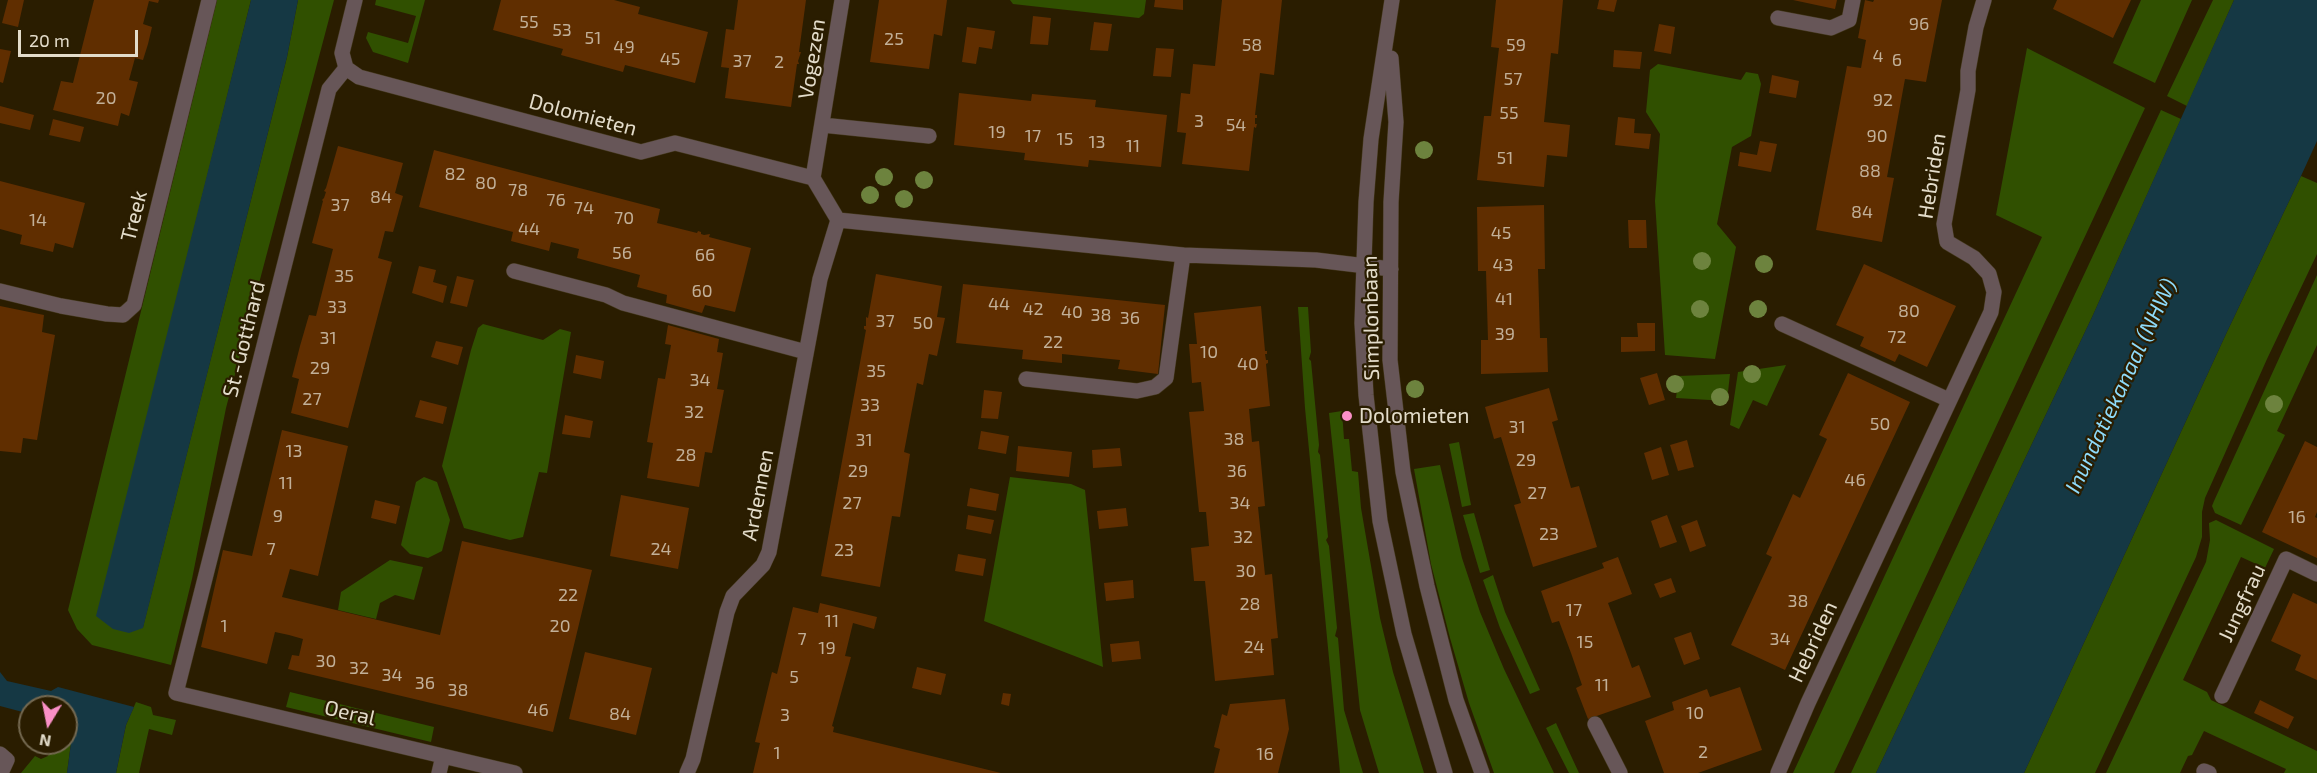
<!DOCTYPE html>
<style>
body{margin:0}
#map{position:relative;width:2317px;height:773px;overflow:hidden;background:#2a1d00;font-family:"Exo 2",sans-serif}
canvas{display:block}
.north{position:absolute;left:18px;top:695px;width:60px;height:60px;box-sizing:border-box;background:#2a1d00;border:2px solid #746951;border-radius:50%;rotate:190deg;font-size:16px;font-weight:700;line-height:24px;text-align:center;color:#e3dcca}
.north::after{content:'';display:block;margin:auto;width:21px;height:27px;background:#fa8fc6;clip-path:polygon(50% 0,100% 100%,50% 72%,0 100%)}
.scale{position:absolute;left:18px;top:30px;width:120px;height:27px;box-sizing:border-box;border:3px solid #e3dcca;border-top:0;padding-left:8px;font-size:18px;line-height:21px;white-space:nowrap;color:#e3dcca;-webkit-text-stroke:4px #2a1d00;paint-order:stroke}
</style>
<div id="map">
<canvas width="2317" height="773"></canvas>
<div class="north">N</div>
<div class="scale">20 m</div>
</div>
<script>
const c = document.querySelector('canvas').getContext('2d');
c.lineJoin = 'round';
function fill(path, color) { c.fillStyle = color; c.fill(path, 'evenodd'); }
const toPath = rows => new Path2D(rows.map(r => 'M' + r).join(''));
function strokePath(path, color, width, dash) { c.strokeStyle = color; c.lineWidth = width; c.lineCap = dash ? 'butt' : 'round'; c.setLineDash(dash || []); c.stroke(path); }
function label(font, color, halo, rows, align = 'center') {
  c.font = font + ' "Exo 2",sans-serif'; c.lineWidth = 4.5; c.setLineDash([]); c.textBaseline = 'middle'; c.strokeStyle = halo; c.fillStyle = color; for (const [text, x, y, turn = 0] of rows) {
    c.save(); c.translate(x, y); c.rotate((+turn || 0) * Math.PI / 180); c.textAlign = isNaN(turn) ? turn : align; if (halo) c.strokeText(text, 0, 0); c.fillText(text, 0, 0); c.restore();
  }
}
fill(toPath([
 [217,0,251,0,144,430,143,627,287,57,298,0,334,0,226,408,192,579,171,665,92,645,77,629,68,610],
 [376,0,425,0,408,63,373,52,366,38,368,32,408,43,416,16,375,5],
 [1010,0,1146,0,1144,14,1139,18,1013,4],
 [2141,0,2192,0,2155,83,2113,63],
 [2213,0,2234,0,2187,106,2167,96],
 [2027,48,2145,108,1834,773,1793,773,2042,237,1996,215],
 [1658,64,1741,80,1746,72,1758,74,1761,84,1751,136,1732,147,1717,224,1736,247,1715,359,1665,355,1655,201,1660,134,1646,112,1650,70],
 [2161,110,2181,119,2093,315,1876,773,1851,773],
 [2301,176,2317,183,2317,254,2267,359,2205,498,2202,512,2202,537,2196,557,2095,773,2024,773,2226,334],
 [2317,275,2317,345,2277,431,2285,435,2241,525,2215,513,2212,506,2214,501],
 [1298,307,1308,307,1311,352,1309,359,1311,361,1319,445,1318,452,1320,455,1328,537,1326,540,1329,546,1337,628,1335,636,1338,638,1344,710,1363,773,1340,773,1305,408],
 [483,324,543,340,560,329,571,332,547,473,539,472,523,537,510,540,464,528,442,466,471,350,478,328],
 [1786,365,1767,406,1753,400,1739,429,1730,425,1738,372],
 [1730,374,1727,401,1676,398,1677,389,1670,387,1671,380,1678,380,1678,376],
 [1342,411,1344,439,1349,439,1352,471,1358,472,1361,508,1380,618,1393,672,1424,773,1379,773,1360,710,1329,413],
 [1459,442,1471,505,1462,507,1449,444],
 [1440,465,1462,558,1480,612,1504,669,1554,773,1494,773,1469,703,1450,638,1431,564,1414,469],
 [424,477,437,482,450,520,442,551,428,558,410,554,401,545,416,482],
 [1010,477,1071,484,1085,490,1103,667,984,621],
 [1474,513,1490,570,1480,573,1463,515],
 [2216,520,2274,549,2265,568,2241,557,2183,680,2207,692,2211,700,2317,751,2317,773,2284,773,2286,769,2204,731,2192,755,2188,756,2180,773,2106,773,2206,562,2210,540,2209,523],
 [390,560,423,567,414,600,395,595,380,603,376,619,338,610,341,592],
 [1493,575,1505,612,1540,690,1530,694,1500,628,1483,580],
 [290,692,434,727,431,742,286,707],
 [136,702,151,707,153,715,176,720,172,735,149,729,139,773,116,773,126,725],
 [1556,723,1566,745,1579,773,1569,773,1546,728],
 [66,732,71,743,67,773,21,773,35,756,41,759,48,756,52,748,51,743,66,743]
]), '#305000');
fill(toPath([
 [251,0,298,0,287,57,143,628,129,633,113,629,96,616],
 [2234,0,2317,0,2317,141,2301,176,2226,334,2024,773,1876,773,2093,315],
 [0,672,7,681,51,691,58,687,134,707,126,725,116,773,67,773,71,743,66,732,66,707,30,707,30,714,0,706]
]), '#153844');
fill(toPath([
 [8,0,24,0,18,27,2,23],
 [94,0,159,0,158,3,149,1,143,24,152,27,148,44,143,60,135,58,129,80,138,82,129,116,121,113,118,126,53,110,61,81,73,83],
 [501,0,614,0,640,7,638,14,708,32,695,83,625,65,623,72,561,55,563,49,493,30],
 [738,0,806,0,799,52,801,52,798,61,799,64,797,64,791,107,725,98,729,68,721,67,726,29,734,30],
 [879,0,947,0,942,36,934,34,929,69,870,62],
 [1155,0,1183,0,1183,10,1154,7],
 [1222,0,1282,0,1274,75,1260,73,1255,115,1257,115,1257,118,1255,118,1255,124,1257,124,1256,128,1254,127,1249,171,1182,164,1186,133,1177,132,1181,93,1190,94,1193,64,1215,66],
 [1496,0,1563,0,1558,54,1551,53,1544,122,1570,125,1567,157,1547,155,1544,187,1477,180,1484,116,1491,116,1499,48,1491,47],
 [1599,0,1617,0,1614,12,1597,9],
 [1793,0,1837,0,1835,9],
 [1865,0,1873,2,1874,0,1942,0,1926,82,1905,79,1887,177,1894,178,1882,242,1816,230,1847,66,1861,68,1866,40,1858,38],
 [2057,0,2131,0,2113,38,2053,9],
 [1033,16,1051,18,1048,45,1030,44],
 [1094,22,1112,24,1108,51,1090,50],
 [1659,24,1675,27,1671,54,1654,51],
 [967,27,995,31,992,49,979,47,976,64,962,62],
 [1156,48,1174,49,1171,77,1153,76],
 [0,49,11,51,3,83,0,82],
 [1614,50,1642,52,1640,69,1613,67],
 [1772,75,1799,81,1796,98,1769,93],
 [959,93,1031,101,1032,94,1096,100,1095,107,1167,115,1161,167,1089,160,1088,167,1024,160,1025,153,954,145],
 [0,106,34,115,30,130,0,123],
 [1618,117,1635,119,1634,133,1651,134,1649,149,1615,145],
 [53,119,84,127,80,142,49,135],
 [1760,141,1777,144,1771,172,1738,166,1740,152,1757,155],
 [338,146,403,163,395,193,403,196,393,232,385,231,378,258,392,262,348,428,291,413,299,379,292,377,300,346,309,315,316,316,333,249,312,243,323,201,322,200,324,198,326,192,324,191,326,188],
 [434,150,660,209,657,223,697,233,698,231,701,232,701,234,704,235,710,234,709,237,751,248,735,312,705,305,702,313,666,303,667,295,637,287,640,275,577,258,579,249,551,242,549,251,511,241,513,232,419,207],
 [0,181,85,203,73,248,55,243,53,252,20,244,22,235,0,229],
 [1544,205,1545,269,1538,269,1540,338,1547,338,1548,372,1481,374,1481,340,1488,340,1486,271,1478,271,1477,207],
 [1628,220,1646,220,1647,248,1629,248],
 [1864,264,1956,306,1927,367,1899,354,1895,362,1860,346,1864,337,1836,325],
 [419,266,436,270,433,282,447,286,443,303,412,293],
 [876,274,942,286,937,317,945,318,937,356,929,354,923,385,917,383,904,452,910,454,900,517,892,516,880,587,821,576,866,330,864,329,864,326,866,326,866,317,868,318],
 [457,276,474,280,467,307,450,303],
 [963,284,1165,305,1158,374,1118,369,1120,360,1062,354,1062,363,1022,359,1023,350,956,343],
 [0,306,44,315,42,332,55,335,37,440,23,438,21,453,0,451],
 [1261,306,1265,351,1267,351,1267,354,1265,354,1266,360,1268,360,1268,363,1266,364,1270,406,1249,409,1252,442,1259,441,1265,506,1258,507,1265,575,1272,574,1278,638,1271,639,1274,675,1215,681,1205,581,1194,581,1191,548,1209,546,1206,512,1199,512,1189,412,1204,411,1201,382,1192,383,1189,344,1197,344,1194,313],
 [1637,323,1655,323,1655,351,1621,352,1621,337,1638,337],
 [668,325,719,339,717,352,723,353,717,389,724,390,712,453,705,452,699,487,647,478,653,443,647,442,658,378,665,379,671,345,665,344],
 [436,341,463,347,458,365,431,357],
 [576,355,604,361,601,379,573,373],
 [1657,373,1665,400,1649,405,1640,378],
 [1848,373,1910,402,1785,670,1731,645,1772,557,1766,554,1793,494,1800,498,1827,439,1819,435],
 [1549,388,1558,420,1552,422,1571,488,1579,486,1597,547,1533,567,1514,505,1521,503,1501,437,1494,439,1485,407],
 [984,390,1002,392,998,419,981,418],
 [420,400,447,407,443,424,415,417],
 [565,415,593,421,590,438,562,434],
 [282,430,348,446,318,576,290,569,282,597,440,635,462,541,592,570,553,732,288,669,292,655,299,656,303,639,289,635,275,632,267,664,201,647,223,550,252,556],
 [981,431,1009,436,1006,454,978,449],
 [1687,440,1694,467,1678,471,1670,445],
 [2305,441,2317,447,2317,512,2315,517,2317,518,2317,558,2262,532],
 [1018,446,1072,452,1069,477,1016,471],
 [1661,447,1669,475,1652,480,1644,453],
 [1120,448,1122,466,1093,468,1092,450],
 [970,488,999,494,996,511,967,506],
 [621,495,689,508,678,569,610,556],
 [375,500,400,506,396,524,371,518],
 [1126,508,1128,526,1099,529,1097,511],
 [968,515,994,520,991,534,966,529],
 [1667,515,1677,542,1660,548,1651,521],
 [1697,520,1706,546,1690,552,1681,526],
 [958,554,986,559,983,576,955,571],
 [1618,557,1632,594,1608,603,1632,668,1639,665,1651,697,1588,719,1576,688,1582,685,1571,653,1559,621,1552,623,1541,591,1604,568,1602,563],
 [1671,578,1676,592,1660,598,1654,584],
 [1133,580,1134,598,1106,601,1104,583],
 [2293,593,2317,604,2317,680,2295,670,2301,655,2271,641],
 [820,603,877,617,874,629,853,623,845,656,851,657,832,726,834,727,833,732,1001,773,753,773,760,743,755,742,772,672,777,674,793,607,818,613],
 [1691,632,1700,659,1684,665,1674,638],
 [1139,641,1141,659,1112,662,1110,644],
 [585,652,652,668,636,735,569,719],
 [917,667,946,674,941,695,912,688],
 [1740,687,1762,750,1698,773,1664,773,1645,721,1674,710,1672,702,1707,689,1710,697],
 [1003,693,1011,694,1009,706,1001,704],
 [1285,699,1289,729,1278,773,1214,773,1220,749,1214,747,1222,714,1227,716,1230,704],
 [2260,700,2294,717,2288,729,2254,713]
]), '#602e00');
const minor = toPath([
 [355,0,342,53,346,68,329,89,176,693,515,773],
 [1392,0,1371,139,1366,202,1362,323,1366,395,1380,521,1404,634,1445,773],
 [1778,18,1831,28,1849,20,1853,0],
 [1391,58,1396,122,1391,202,1390,360,1403,472,1427,586,1456,700,1482,773],
 [346,68,359,77,641,152,675,143,813,178],
 [822,125,929,136],
 [838,220,1183,255,1316,260,1391,269],
 [838,220,813,178,842,0],
 [514,271,606,295,623,303,806,352],
 [0,291,61,306,107,314,123,315,134,305,209,0],
 [1782,324,1949,400],
 [1026,379,1137,391,1155,387,1166,378,1183,255],
 [2222,696,2286,559,2317,574],
 [1595,724,1620,773],
 [0,754,7,760,1,773],
 [2204,771,2209,773],
 [439,773,443,756],
 [687,773,693,759,727,612,733,596,763,565,769,552,820,279,838,220],
 [1778,773,1808,703,1991,312,1994,292,1989,274,1974,258,1947,242,1944,224,1968,90,1968,71,1976,27,1984,0]
]);
strokePath(minor, '#44381c', 16);
strokePath(minor, '#675658', 15);
c.fillStyle = '#6d833e';
for (const [x, y] of [
 [1424,150],
 [884,177],
 [924,180],
 [870,195],
 [904,199],
 [1702,261],
 [1764,264],
 [1700,309],
 [1758,309],
 [1752,374],
 [1675,384],
 [1415,389],
 [1720,397],
 [2274,404]
]) { c.beginPath(); c.arc(x, y, 9, 0, 2 * Math.PI); c.fill(); }
for (const [x, y, r, color] of [
 [1347,416,6,"#fa8fc6"]
]) { const dot = new Path2D(); dot.arc(x, y, r, 0, 2 * Math.PI); c.fillStyle = color; c.fill(dot); strokePath(dot, '#2a1d00', 2); }
label('18px', '#c2b098', null, [
 ["55",529,22],
 ["96",1919,24],
 ["53",562,30],
 ["51",593,38],
 ["25",894,39],
 ["58",1252,45],
 ["59",1516,45],
 ["49",624,47],
 ["4",1878,56],
 ["45",670,59],
 ["6",1897,60],
 ["37",742,61],
 ["2",779,62],
 ["57",1513,79],
 ["20",106,98],
 ["92",1883,100],
 ["55",1509,113],
 ["3",1199,121],
 ["54",1236,125],
 ["19",997,132],
 ["17",1033,136],
 ["90",1877,136],
 ["15",1065,139],
 ["13",1097,142],
 ["11",1133,146],
 ["51",1505,158],
 ["88",1870,171],
 ["82",455,174],
 ["80",486,183],
 ["78",518,190],
 ["84",381,197],
 ["76",556,200],
 ["37",340,205],
 ["74",584,208],
 ["84",1862,212],
 ["70",624,218],
 ["14",38,220],
 ["44",529,229],
 ["45",1501,233],
 ["56",622,253],
 ["66",705,255],
 ["43",1503,265],
 ["35",344,276],
 ["60",702,291],
 ["41",1504,299],
 ["44",999,304],
 ["33",337,307],
 ["42",1033,309],
 ["80",1909,311],
 ["40",1072,312],
 ["38",1101,315],
 ["36",1130,318],
 ["37",885,321],
 ["50",923,323],
 ["39",1505,334],
 ["72",1897,337],
 ["31",328,338],
 ["22",1053,342],
 ["10",1209,352],
 ["40",1248,364],
 ["29",320,368],
 ["35",876,371],
 ["34",700,380],
 ["27",312,399],
 ["33",870,405],
 ["32",694,412],
 ["50",1880,424],
 ["31",1517,427],
 ["38",1234,439],
 ["31",864,440],
 ["13",294,451],
 ["28",686,455],
 ["29",1526,460],
 ["29",858,471],
 ["36",1237,471],
 ["46",1855,480],
 ["11",286,483],
 ["27",1537,493],
 ["27",852,503],
 ["34",1240,503],
 ["9",278,516],
 ["16",2297,517],
 ["23",1549,534],
 ["32",1243,537],
 ["7",271,549],
 ["24",661,549],
 ["23",844,550],
 ["30",1246,571],
 ["22",568,595],
 ["38",1798,601],
 ["28",1250,604],
 ["17",1574,610],
 ["11",832,621],
 ["1",224,626],
 ["20",560,626],
 ["7",802,639],
 ["34",1780,639],
 ["15",1585,642],
 ["24",1254,647],
 ["19",827,648],
 ["30",326,661],
 ["32",359,668],
 ["34",392,675],
 ["5",794,677],
 ["36",425,683],
 ["11",1602,685],
 ["38",458,690],
 ["46",538,710],
 ["10",1695,713],
 ["84",620,714],
 ["3",785,715],
 ["2",1703,752],
 ["1",777,753],
 ["16",1265,754]
]);
label('21px', '#e3dcca', '#2a1d00', [
 ["Vogezen",812,59,-81],
 ["Dolomieten",583,115,15],
 ["Hebriden",1932,176,-81],
 ["Treek",134,216,-76],
 ["Simplonbaan",1371,318,-91],
 ["St.-Gotthard",244,339,-76],
 ["Ardennen",758,495,-79],
 ["Jungfrau",2242,603,-65],
 ["Hebriden",1813,642,-65],
 ["Oeral",350,713,13]
]);
label('21px', '#e3dcca', '#2a1d00', [
 ["Dolomieten",1359,416]
], 'left');
label('italic 22px', '#8edaf9', '#2a1d00', [
 ["Inundatiekanaal (NHW)",2121,386,-65]
]);
</script>
